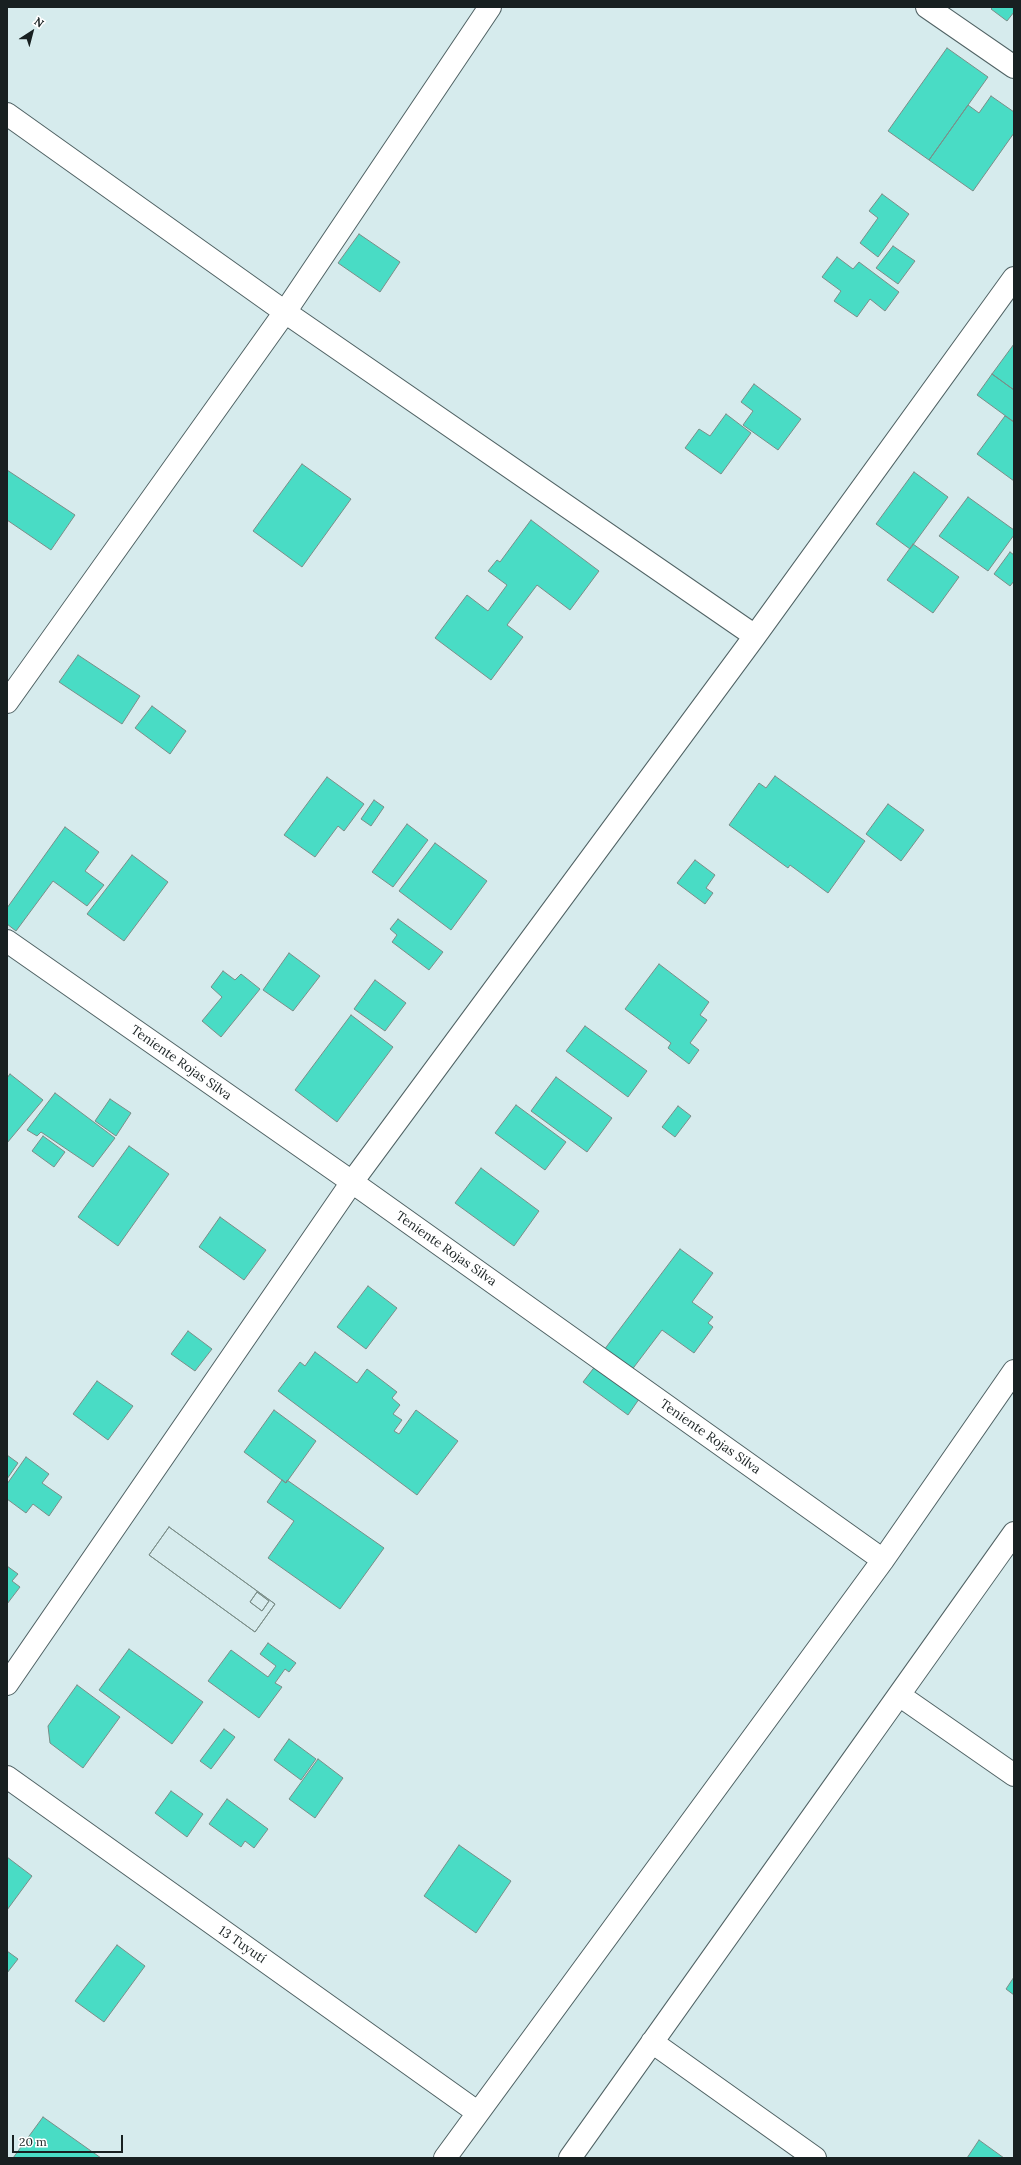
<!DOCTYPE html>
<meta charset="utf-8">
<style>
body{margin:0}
#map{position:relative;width:1021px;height:2165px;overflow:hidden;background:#d6ebed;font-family:Lora,serif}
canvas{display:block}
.frame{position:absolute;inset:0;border:8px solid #182021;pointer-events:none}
.north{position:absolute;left:12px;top:12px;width:40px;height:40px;-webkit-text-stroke:3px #fff;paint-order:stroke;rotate:36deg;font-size:11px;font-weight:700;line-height:16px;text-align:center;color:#182021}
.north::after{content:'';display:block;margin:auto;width:14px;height:18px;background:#182021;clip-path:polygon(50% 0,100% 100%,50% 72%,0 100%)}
.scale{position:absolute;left:12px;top:2135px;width:111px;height:18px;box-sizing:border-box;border:2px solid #182021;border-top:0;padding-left:5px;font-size:12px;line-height:14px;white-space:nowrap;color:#182021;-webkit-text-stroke:3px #fff;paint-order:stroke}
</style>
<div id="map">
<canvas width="1021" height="2165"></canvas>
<div class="frame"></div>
<div class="north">N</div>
<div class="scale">20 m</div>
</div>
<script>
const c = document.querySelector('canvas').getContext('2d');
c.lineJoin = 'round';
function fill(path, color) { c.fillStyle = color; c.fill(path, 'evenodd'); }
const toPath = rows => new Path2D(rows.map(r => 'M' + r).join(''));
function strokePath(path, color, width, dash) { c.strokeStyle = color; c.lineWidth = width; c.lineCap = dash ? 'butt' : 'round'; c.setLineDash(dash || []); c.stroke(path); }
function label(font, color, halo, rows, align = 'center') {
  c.font = font + ' Lora,serif'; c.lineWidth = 3; c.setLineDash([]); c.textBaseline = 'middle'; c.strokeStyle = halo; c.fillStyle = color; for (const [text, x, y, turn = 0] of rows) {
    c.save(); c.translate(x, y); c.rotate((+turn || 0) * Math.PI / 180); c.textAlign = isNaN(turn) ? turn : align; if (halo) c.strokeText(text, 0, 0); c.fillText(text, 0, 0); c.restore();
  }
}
const building = toPath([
 [993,7,1014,7,1014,12,1007,21,991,9,993,7],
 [947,48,988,77,929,160,888,131,947,48],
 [991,96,1014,112,1014,133,973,191,929,160,968,105,979,113,991,96],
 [882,194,909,214,878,257,860,243,878,218,869,211,882,194],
 [359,234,400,262,380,292,338,263,359,234],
 [893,246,915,261,898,284,876,268,893,246],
 [837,257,853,269,859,262,899,292,885,311,870,299,857,317,834,301,841,291,822,277,837,257],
 [1014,344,1014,390,992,374,1014,344],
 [992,374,1014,390,1014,422,977,395,992,374],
 [754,384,801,419,778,450,743,425,753,411,741,402,754,384],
 [726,414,751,433,721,474,685,448,699,429,710,436,726,414],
 [1005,416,1014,422,1014,481,977,454,1005,416],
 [302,464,351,499,302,567,253,531,302,464],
 [7,470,75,515,51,550,7,520,7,470],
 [914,472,948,497,910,549,876,524,914,472],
 [968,497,1014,530,1014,535,988,571,939,536,968,497],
 [531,520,599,571,570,610,537,585,507,625,523,637,491,680,435,638,467,595,488,611,507,585,488,571,497,560,500,562,531,520],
 [913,544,959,577,933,613,887,580,913,544],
 [1010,552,1014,555,1014,581,1010,586,994,574,1010,552],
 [78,655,140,696,122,724,59,682,78,655],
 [152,706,186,731,170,754,135,728,152,706],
 [775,776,865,841,828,893,790,865,788,868,729,825,759,783,766,788,775,776],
 [327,777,364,804,344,831,338,826,315,857,284,835,327,777],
 [374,800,384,807,371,826,361,819,374,800],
 [888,804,924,830,901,861,866,834,888,804],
 [407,824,428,840,393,887,372,872,407,824],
 [65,827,99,852,85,871,104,885,87,906,53,881,16,931,7,924,7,908,65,827],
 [435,843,487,881,451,930,399,891,435,843],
 [132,855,168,882,124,941,87,914,132,855],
 [695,860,715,875,706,888,713,893,705,904,677,883,695,860],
 [398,919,443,952,429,970,392,942,397,935,390,929,398,919],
 [289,953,320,976,293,1011,263,990,289,953],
 [659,964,709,1002,700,1015,707,1020,690,1043,699,1050,689,1064,668,1048,671,1043,625,1009,659,964],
 [223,971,235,980,241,974,260,989,221,1037,202,1021,222,997,211,987,223,971],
 [375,980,406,1003,385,1031,354,1009,375,980],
 [351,1015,393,1047,337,1122,295,1090,351,1015],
 [585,1026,647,1071,628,1097,566,1051,585,1026],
 [10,1074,43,1100,7,1143,7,1078,10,1074],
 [556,1077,612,1118,587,1152,531,1111,556,1077],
 [55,1093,115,1138,93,1167,41,1132,37,1136,27,1130,55,1093],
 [110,1099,131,1113,116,1136,95,1121,110,1099],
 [516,1105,566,1142,545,1170,495,1133,516,1105],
 [678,1106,691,1116,675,1137,662,1127,678,1106],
 [43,1136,65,1152,54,1167,32,1151,43,1136],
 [129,1146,169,1174,118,1246,78,1217,129,1146],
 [481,1168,539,1211,514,1246,455,1203,481,1168],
 [220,1217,266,1250,244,1280,199,1247,220,1217],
 [680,1249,713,1273,692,1302,713,1317,708,1323,713,1327,694,1353,662,1330,631,1371,604,1350,680,1249],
 [368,1286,397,1308,366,1349,337,1327,368,1286],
 [188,1331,212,1349,195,1371,171,1354,188,1331],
 [315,1352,357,1383,367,1369,397,1392,392,1398,400,1405,393,1414,402,1420,394,1431,399,1434,416,1410,458,1441,417,1495,278,1391,300,1362,305,1366,315,1352],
 [603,1356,646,1389,628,1415,583,1382,603,1356],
 [97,1381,133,1406,108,1440,73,1414,97,1381],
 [274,1410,316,1441,286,1483,244,1452,274,1410],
 [7,1455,18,1463,7,1479,7,1455],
 [26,1457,49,1474,42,1483,62,1497,49,1516,33,1504,26,1513,7,1499,7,1484,26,1457],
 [282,1480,286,1483,287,1480,384,1548,340,1609,268,1558,294,1521,267,1502,282,1480],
 [169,1527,275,1604,255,1632,149,1555,169,1527],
 [257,1592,269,1601,262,1611,250,1602,257,1592],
 [169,1527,275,1604,255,1632,149,1555,169,1527],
 [7,1566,18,1574,12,1581,20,1587,7,1604,7,1566],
 [257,1592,269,1601,262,1611,250,1602,257,1592],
 [268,1643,296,1663,289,1672,285,1669,275,1683,282,1687,259,1718,208,1681,231,1650,268,1677,276,1666,260,1654,268,1643],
 [129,1649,203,1702,172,1744,99,1690,129,1649],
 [77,1685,120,1717,83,1768,50,1743,48,1726,77,1685],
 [224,1729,235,1737,211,1769,200,1761,224,1729],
 [289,1739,316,1759,301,1780,274,1760,289,1739],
 [318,1759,343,1778,315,1818,289,1799,318,1759],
 [171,1791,203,1814,187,1837,155,1813,171,1791],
 [227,1799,268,1829,254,1848,245,1841,241,1847,209,1824,227,1799],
 [459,1845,511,1881,476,1933,424,1896,459,1845],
 [7,1857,32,1876,7,1910,7,1857],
 [117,1945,145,1966,104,2022,75,2001,117,1945],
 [7,1951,18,1959,7,1973,7,1951],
 [1014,1977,1014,1995,1006,1989,1014,1977],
 [43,2117,101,2158,13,2158,43,2117],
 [979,2140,1004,2158,967,2158,979,2140]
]);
fill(building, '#49dcc5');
strokePath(building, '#7a8d88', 1);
const minor = toPath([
 [927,7,1014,67],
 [7,114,285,312,755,636],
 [7,702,285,312,490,7],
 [7,941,352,1182,883,1560],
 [7,1684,352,1182,755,636,1014,278],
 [899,1695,1014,1775],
 [7,1777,477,2112],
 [652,2042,815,2158],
 [445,2158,883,1560,1014,1371],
 [570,2158,1014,1533]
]);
strokePath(minor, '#506264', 24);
strokePath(minor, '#fff', 22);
label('13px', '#182021', '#fff', [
 ["Teniente Rojas Silva",181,1063,35],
 ["Teniente Rojas Silva",446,1249,35],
 ["Teniente Rojas Silva",710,1437,35],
 ["13 Tuyutí",242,1945,35]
]);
</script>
